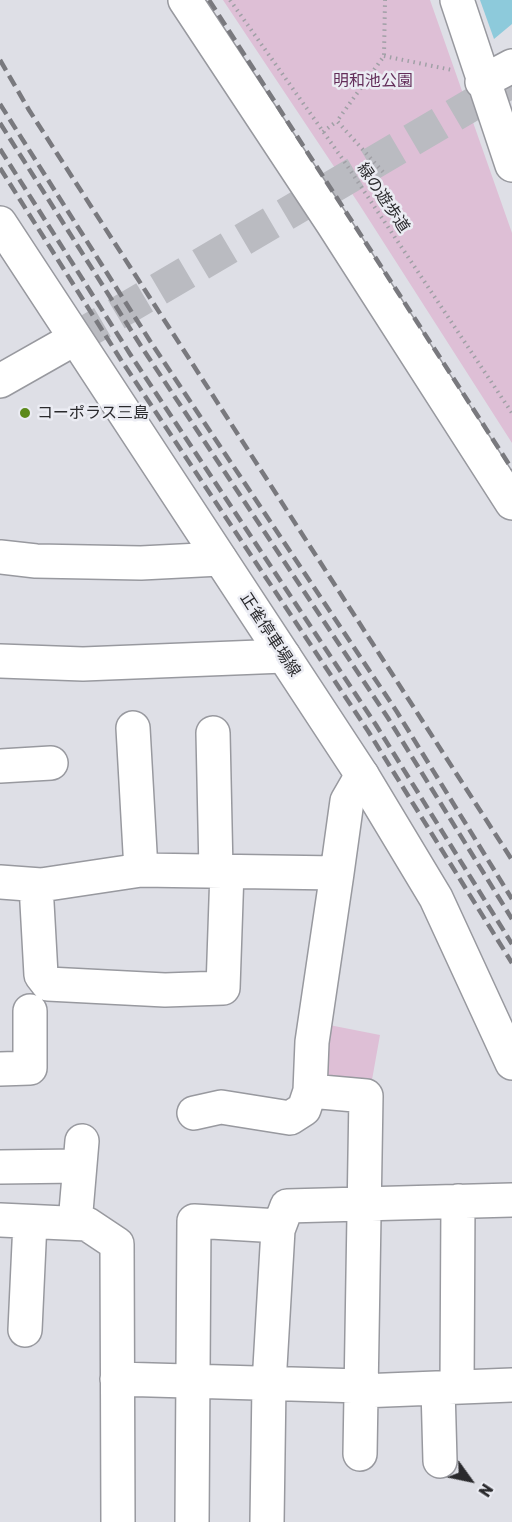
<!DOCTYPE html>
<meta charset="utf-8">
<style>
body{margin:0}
#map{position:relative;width:512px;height:1522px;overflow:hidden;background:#dedfe6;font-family:Rubik,sans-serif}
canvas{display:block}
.north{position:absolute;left:440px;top:1450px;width:60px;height:60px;-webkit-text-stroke:4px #ebecf3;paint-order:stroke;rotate:123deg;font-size:16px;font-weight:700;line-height:24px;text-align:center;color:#2a2a2d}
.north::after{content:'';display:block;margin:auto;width:21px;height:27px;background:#2a2a2d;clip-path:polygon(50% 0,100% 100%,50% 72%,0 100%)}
</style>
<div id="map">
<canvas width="512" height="1522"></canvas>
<div class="north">N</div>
</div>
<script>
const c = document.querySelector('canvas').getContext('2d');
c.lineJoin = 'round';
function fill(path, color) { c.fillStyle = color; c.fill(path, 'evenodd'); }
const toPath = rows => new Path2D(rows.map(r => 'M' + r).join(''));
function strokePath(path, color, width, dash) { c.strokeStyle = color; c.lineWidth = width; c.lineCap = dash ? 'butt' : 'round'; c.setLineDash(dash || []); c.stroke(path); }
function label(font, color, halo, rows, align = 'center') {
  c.font = font + ' Rubik,"Noto Sans JP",sans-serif'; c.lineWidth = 5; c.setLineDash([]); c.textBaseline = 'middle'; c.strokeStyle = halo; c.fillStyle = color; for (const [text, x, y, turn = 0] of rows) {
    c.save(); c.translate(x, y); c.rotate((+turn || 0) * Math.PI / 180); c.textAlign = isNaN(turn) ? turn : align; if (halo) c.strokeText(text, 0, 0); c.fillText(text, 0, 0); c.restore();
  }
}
fill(toPath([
 [223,0,430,0,512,233,512,443,359,204],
 [319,1023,380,1035,370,1091,315,1087]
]), '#debfd6');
fill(toPath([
 [480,0,512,0,512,24,494,39]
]), '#8dcadb');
strokePath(toPath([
 [74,339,512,81]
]), '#babbc1', 33, [33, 16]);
const minor = toPath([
 [185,0,333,224,512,503],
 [457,0,512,165],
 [482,82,512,66],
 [0,381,74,339],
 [0,557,36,561,141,563,220,559],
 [0,661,83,664,284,656],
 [133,728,141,870],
 [213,733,216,871],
 [0,766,51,763],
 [337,873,312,1042,310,1091,366,1096,360,1454],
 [0,882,41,885,141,870,337,873,347,801,362,775],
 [36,885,41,975,48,984,165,990,223,988,227,871],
 [0,1069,30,1068,30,1011],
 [194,1113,221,1107,290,1118,304,1109,310,1091],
 [0,1167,79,1166],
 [0,1220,87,1224,117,1244,118,1522],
 [75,1223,82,1141],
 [25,1330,30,1222],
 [117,1379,361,1386],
 [457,1387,458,1201],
 [438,1388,440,1461],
 [361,1391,512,1385],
 [192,1522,194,1221,279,1226],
 [267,1522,269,1384,278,1230,287,1206,512,1200]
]);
const major = toPath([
 [0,223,362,775,436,898,512,1063]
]);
strokePath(minor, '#98999f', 36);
strokePath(major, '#98999f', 36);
strokePath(toPath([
 [230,0,344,161,512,413],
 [384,56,452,70],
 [323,132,337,121],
 [383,172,337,121,384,56,385,0]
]), '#a0a0a6', 4, [1.5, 4.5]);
strokePath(minor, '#fff', 33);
strokePath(major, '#fff', 33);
strokePath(toPath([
 [209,0,512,469],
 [0,60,29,110,512,860],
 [0,104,150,341,397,712,512,899],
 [0,123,141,346,388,718,512,919],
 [0,149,130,354,376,725,512,944],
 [0,168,121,360,368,731,512,963]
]), '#79797e', 4.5, [12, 6]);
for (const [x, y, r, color] of [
 [25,413,6,"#5c8a1b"]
]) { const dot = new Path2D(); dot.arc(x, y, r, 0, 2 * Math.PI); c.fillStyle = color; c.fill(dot); strokePath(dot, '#ebecf3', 2); }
label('16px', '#632e5a', '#ebecf3', [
 ["明和池公園",373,81]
]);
label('16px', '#2a2a2d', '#ebecf3', [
 ["緑の遊歩道",383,198,56],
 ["正雀停車場線",270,635,57]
]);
label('16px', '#2a2a2d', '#ebecf3', [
 ["コーポラス三島",37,413]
], 'left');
</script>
